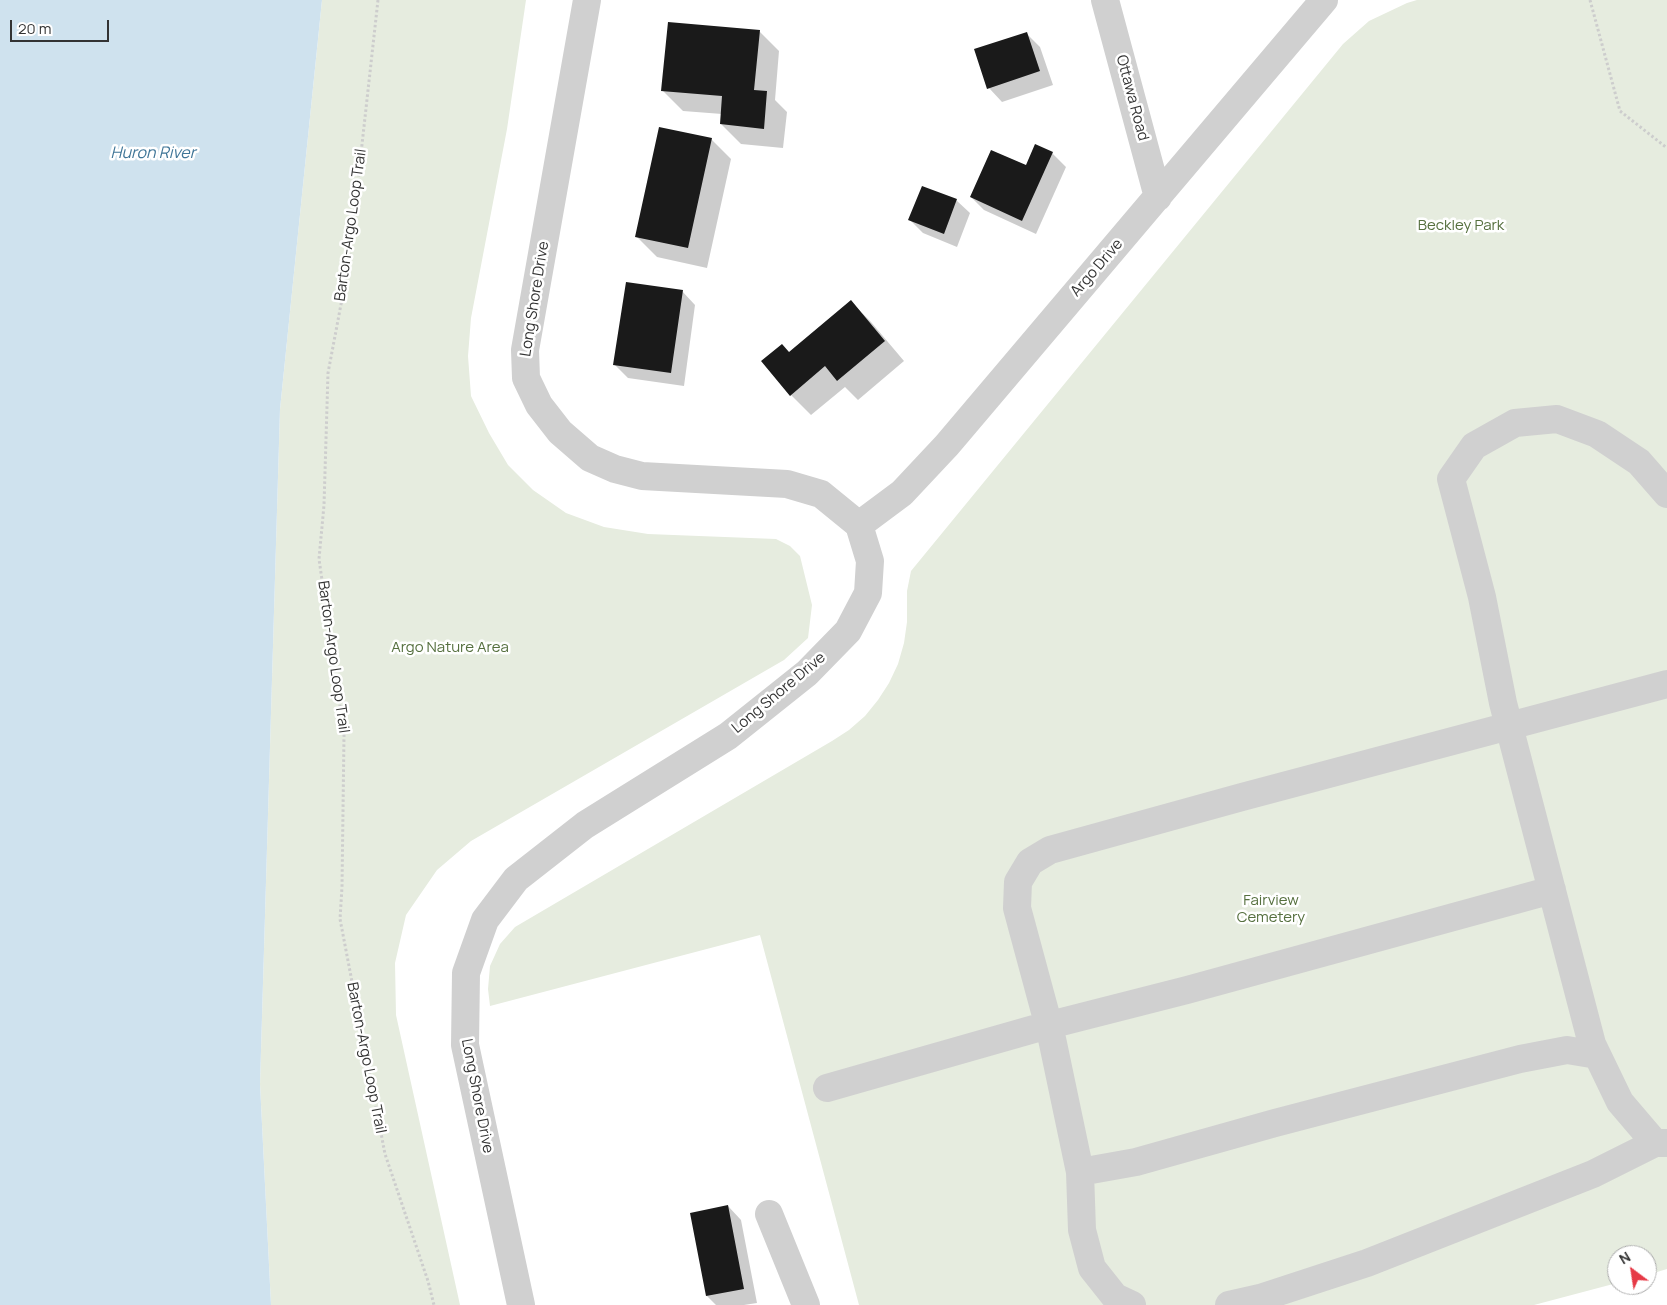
<!DOCTYPE html>
<style>
body{margin:0}
#map{position:relative;width:1667px;height:1305px;overflow:hidden;background:#fff;font-family:Manrope,sans-serif}
canvas{display:block}
.north{position:absolute;left:1607px;top:1245px;width:50px;height:50px;box-sizing:border-box;background:#fff;border:1px solid #adadad;border-radius:50%;rotate:329deg;font-size:14px;font-weight:700;line-height:20px;text-align:center;color:#333}
.north::after{content:'';display:block;margin:auto;width:18px;height:22px;background:#e63946;clip-path:polygon(50% 0,100% 100%,50% 72%,0 100%)}
.scale{position:absolute;left:10px;top:20px;width:99px;height:22px;box-sizing:border-box;border:2px solid #333;border-top:0;padding-left:6px;font-size:15px;line-height:18px;white-space:nowrap;color:#333;-webkit-text-stroke:4px #fff;paint-order:stroke}
</style>
<div id="map">
<canvas width="1667" height="1305"></canvas>
<div class="north">N</div>
<div class="scale">20 m</div>
</div>
<script>
const c = document.querySelector('canvas').getContext('2d');
c.lineJoin = 'round';
function fill(path, color) { c.fillStyle = color; c.fill(path, 'evenodd'); }
const toPath = rows => new Path2D(rows.map(r => 'M' + r).join(''));
function strokePath(path, color, width, dash) { c.strokeStyle = color; c.lineWidth = width; c.lineCap = dash ? 'butt' : 'round'; c.setLineDash(dash || []); c.stroke(path); }
function label(font, color, halo, rows, align = 'center') {
  c.font = font + ' Manrope,sans-serif'; c.lineWidth = 5; c.setLineDash([]); c.textBaseline = 'middle'; c.strokeStyle = halo; c.fillStyle = color; for (const [text, x, y, turn = 0] of rows) {
    c.save(); c.translate(x, y); c.rotate((+turn || 0) * Math.PI / 180); c.textAlign = isNaN(turn) ? turn : align; if (halo) c.strokeText(text, 0, 0); c.fillText(text, 0, 0); c.restore();
  }
}
fill(toPath([
 [322,0,526,0,507,129,471,318,468,356,471,396,489,433,508,465,533,490,566,513,604,527,648,534,776,539,790,546,800,556,812,605,808,638,784,660,471,841,437,870,406,915,395,963,396,1015,460,1305,271,1305,260,1084,280,409],
 [1417,0,1667,0,1667,1269,1647,1275,1647,1255,1617,1255,1617,1283,1534,1305,859,1305,760,935,490,1006,488,989,490,966,500,944,515,927,832,741,849,730,865,716,878,700,889,683,898,664,904,643,907,622,907,591,911,571,1343,44,1369,21,1407,3]
]), '#e6ecdf');
fill(toPath([
 [0,0,322,0,280,409,260,1084,271,1305,0,1305]
]), '#cfe2ee');
fill(toPath([
 [759,31,779,51,775,100,787,112,783,148,741,144,721,124,722,114,683,111,663,91],
 [1027,34,1040,47,1053,85,1002,102,989,88],
 [711,139,731,159,707,268,657,257,637,237],
 [1035,146,1052,153,1066,167,1036,234,984,210,971,197,1026,167],
 [956,200,970,213,957,247,923,233,910,220],
 [682,291,695,305,684,386,628,378,614,364],
 [851,302,871,322,904,361,858,400,845,387,811,415,791,395],
 [728,1206,741,1220,757,1303,744,1305,716,1305,707,1296]
]), '#0003');
fill(toPath([
 [668,22,760,30,754,90,767,91,764,129,720,124,722,96,661,91],
 [1027,32,1040,71,987,89,974,49],
 [659,127,712,138,688,248,635,237],
 [1035,144,1053,152,1022,221,970,197,991,150,1026,165],
 [922,186,957,199,944,234,908,220],
 [626,282,683,290,671,373,613,365],
 [851,300,885,341,837,381,825,366,790,396,761,361,782,344,789,352],
 [728,1205,744,1289,706,1296,690,1213]
]), '#1a1a1a');
strokePath(toPath([
 [378,0,349,262,328,373,324,505,319,559,344,734,342,887,340,919,385,1154,428,1281,434,1305],
 [1590,0,1620,111,1667,148]
]), '#cdcdcd', 3, [2.5, 2.5]);
strokePath(toPath([
 [1105,0,1158,197],
 [859,525,902,493,947,445,1324,0],
 [827,1088,1034,1029,1187,990,1552,890],
 [1655,1143,1620,1102,1592,1044,1503,703,1482,597,1451,479,1474,446,1515,423,1557,419,1597,434,1639,462,1667,494],
 [1080,1172,1136,1162,1275,1123,1520,1059,1567,1050,1597,1055],
 [769,1214,806,1305],
 [521,1305,465,1045,466,973,485,920,516,879,585,825,728,736,807,673,848,631,868,593,870,561,859,525,821,494,787,484,642,476,615,469,590,458,560,432,539,405,526,378,525,350,587,0],
 [1132,1305,1115,1297,1092,1268,1082,1230,1080,1172,1051,1034,1017,908,1018,882,1030,862,1050,850,1242,797,1667,684],
 [1229,1305,1260,1298,1367,1263,1593,1174,1655,1143,1667,1143]
]), '#d0d0d0', 28);
label('15px', '#333', '#fff', [
 ["Ottawa Road",1132,98,75],
 ["Barton-Argo Loop Trail",351,225,-82],
 ["Argo Drive",1097,268,-49],
 ["Long Shore Drive",535,299,-81],
 ["Barton-Argo Loop Trail",333,657,82],
 ["Long Shore Drive",779,693,-40],
 ["Barton-Argo Loop Trail",366,1058,79],
 ["Long Shore Drive",477,1096,79]
]);
label('15px', '#56703f', '#fff', [
 ["Beckley Park",1461,226],
 ["Argo Nature Area",450,648],
 ["Fairview",1271,901],
 ["Cemetery",1271,918]
]);
label('italic 16px', '#3f7597', '#fff', [
 ["Huron River",153,154]
]);
</script>
